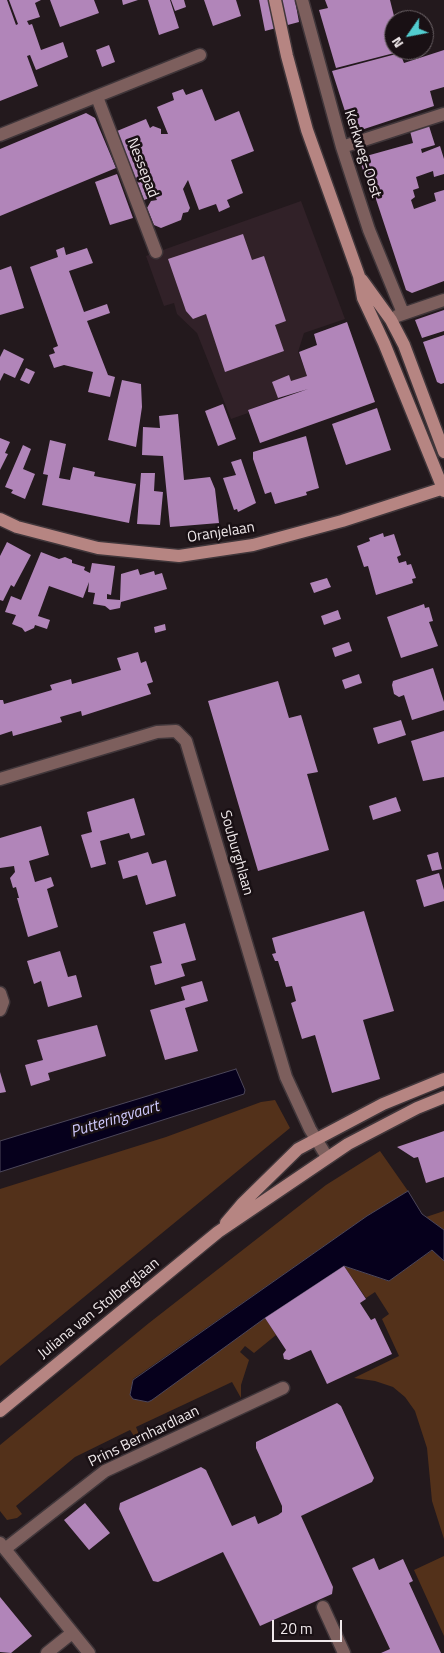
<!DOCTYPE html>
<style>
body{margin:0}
#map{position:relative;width:444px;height:1653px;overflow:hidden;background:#23191d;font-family:"Titillium Web",sans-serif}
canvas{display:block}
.north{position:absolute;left:384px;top:10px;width:50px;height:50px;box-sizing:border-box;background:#191014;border:1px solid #6f666a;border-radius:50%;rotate:237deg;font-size:14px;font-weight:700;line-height:20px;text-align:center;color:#efe8ea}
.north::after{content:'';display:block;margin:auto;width:18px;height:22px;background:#52cdd0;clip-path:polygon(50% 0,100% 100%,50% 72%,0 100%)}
.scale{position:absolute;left:272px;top:1620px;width:70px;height:22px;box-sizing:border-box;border:2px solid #efe8ea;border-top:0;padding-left:6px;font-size:15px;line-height:18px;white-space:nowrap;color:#efe8ea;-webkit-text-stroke:4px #191014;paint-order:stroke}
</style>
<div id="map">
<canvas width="444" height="1653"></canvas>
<div class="north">N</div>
<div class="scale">20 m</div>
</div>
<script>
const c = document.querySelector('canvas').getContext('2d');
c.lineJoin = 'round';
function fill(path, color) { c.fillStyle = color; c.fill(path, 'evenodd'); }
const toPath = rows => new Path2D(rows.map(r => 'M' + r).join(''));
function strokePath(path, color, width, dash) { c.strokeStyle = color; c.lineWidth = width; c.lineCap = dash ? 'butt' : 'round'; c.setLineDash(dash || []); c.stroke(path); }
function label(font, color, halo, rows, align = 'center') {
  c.font = font + ' "Titillium Web",sans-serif'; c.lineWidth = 5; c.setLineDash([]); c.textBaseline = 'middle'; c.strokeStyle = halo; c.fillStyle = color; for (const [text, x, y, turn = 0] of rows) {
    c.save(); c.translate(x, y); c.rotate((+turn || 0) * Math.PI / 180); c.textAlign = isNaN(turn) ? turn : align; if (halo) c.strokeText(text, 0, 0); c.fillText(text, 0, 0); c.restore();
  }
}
fill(toPath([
 [301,201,345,319,304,333,298,352,311,386,248,410,248,413,231,419,197,333,177,314,174,303,164,306,146,256]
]), '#312128');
fill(toPath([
 [275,1100,290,1128,0,1366,0,1189,166,1137,261,1102],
 [380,1151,408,1191,367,1216,133,1379,130,1395,148,1402,265,1318,276,1335,254,1353,245,1346,240,1352,249,1360,241,1385,241,1398,232,1382,136,1427,140,1437,136,1439,130,1430,75,1457,16,1506,22,1514,17,1518,7,1520,0,1511,0,1445,149,1323,326,1185],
 [444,1211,444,1230,426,1217],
 [433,1250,444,1261,444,1539,432,1501,427,1448,415,1411,405,1397,393,1387,375,1381,354,1378,399,1356,382,1319,389,1314,375,1292,366,1298,344,1266,388,1281],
 [444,1556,444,1636,414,1570]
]), '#53311a');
const water = toPath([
 [236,1069,245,1090,244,1094,0,1172,0,1141,236,1069],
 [408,1191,422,1214,444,1230,444,1261,432,1250,389,1281,344,1266,265,1318,152,1400,148,1402,133,1399,130,1395,133,1380,367,1216,408,1191]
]);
fill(water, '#06001c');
strokePath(water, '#4c465a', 1);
fill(toPath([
 [0,0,7,0,16,25,18,24,9,0,41,0,35,3,40,17,27,21,29,25,32,24,41,50,63,42,68,57,36,70,30,55,27,56,38,86,0,101],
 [50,0,94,0,99,13,60,27],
 [122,0,138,0,123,5],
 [148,0,170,0,179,28,159,35],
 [171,0,184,0,186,7,175,11],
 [204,0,236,0,241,16,213,26],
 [259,0,295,0,299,22,265,31],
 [325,0,390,0,395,20,394,50,402,51,336,68,319,10,328,8],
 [109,45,115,62,102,67,96,50],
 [444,50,444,87,430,91,434,106,352,133,332,71,400,53,404,63],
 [183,89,186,95,202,89,215,121,239,111,254,151,231,160,243,193,227,200,230,207,219,212,216,204,199,210,188,180,183,189,190,208,188,212,183,213,181,220,161,228,154,225,147,208,151,201,157,200,155,196,144,200,117,131,146,119,150,128,153,126,161,129,161,134,168,134,157,107,174,100,172,93],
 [86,113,95,118,116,168,0,216,0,149],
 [429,126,435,145,421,149,422,153,440,146,444,159,444,174,434,177,433,171,416,177,419,188,413,190,415,197,411,200,414,209,436,201,434,193,444,190,444,281,412,293,406,290,367,172,364,173,359,158,413,143,410,131],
 [117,174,133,218,110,225,95,182],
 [243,234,252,260,264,256,286,321,275,325,284,351,225,372,206,314,193,319,186,311,168,259],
 [64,247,66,255,87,248,93,263,69,271,84,312,107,304,110,313,87,321,108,375,115,377,110,397,88,392,93,372,64,365,54,368,49,355,55,353,53,348,58,346,30,267,58,257,56,250],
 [11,266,24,308,0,315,0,270],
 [444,310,444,331,422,338,415,320],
 [347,322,375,402,260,443,248,410,308,389,278,398,272,382,289,375,291,381,307,376,299,352,317,345,314,334],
 [444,335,444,383,441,384,437,382,423,342],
 [4,349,24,359,15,378,4,373,0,381,0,357],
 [26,368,35,372,29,384,20,380],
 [122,380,141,384,142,407,136,447,108,440],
 [223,404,236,439,218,446,205,411],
 [377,408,391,450,346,465,332,424],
 [178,414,184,480,210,477,215,489,219,523,170,527,163,456,142,455,143,427,160,428,159,416],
 [306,436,319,488,306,492,307,495,275,504,271,492,265,494,253,459,253,452],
 [0,438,10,442,5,453,8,454,0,470],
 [50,440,66,444,59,478,70,480,73,467,95,472,94,476,136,484,129,523,42,505,48,475,43,474],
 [23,445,31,449,23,469,35,474,25,499,11,493,13,490,5,487],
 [241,459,256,503,238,512,237,509,234,510,223,478,236,475,231,462],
 [141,473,155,473,154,491,163,492,160,525,137,524],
 [383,533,384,537,394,534,401,555,397,557,399,563,406,561,407,565,411,564,416,578,412,579,413,583,376,595,368,566,364,567,357,546,370,541,369,538],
 [7,542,31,555,14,587,11,585,3,601,0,600,0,556],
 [41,552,59,559,65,557,72,560,72,563,85,567,84,570,90,573,92,563,115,566,111,595,107,594,107,599,120,600,121,574,138,569,140,575,154,571,155,575,162,573,167,589,121,602,120,608,110,610,105,606,93,604,95,593,88,592,89,582,83,598,49,586,38,616,50,620,47,629,35,625,34,628,25,632,22,628,12,624,16,615,5,612,11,596,21,600],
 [327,578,331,587,314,593,310,583],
 [424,604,425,608,429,607,433,621,429,622,438,646,401,658,387,617],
 [338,610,341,619,324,625,321,616],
 [165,624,166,630,155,633,154,627],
 [349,642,352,651,335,657,332,648],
 [138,652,141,663,146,661,153,682,147,684,151,694,82,716,81,711,60,717,62,722,13,736,12,731,0,735,0,700,3,700,4,704,52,690,50,685,71,679,72,684,121,670,117,658],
 [433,668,444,702,444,710,412,720,404,695,399,697,394,694,392,685,393,681],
 [359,674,362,683,345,689,342,680],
 [278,681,289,718,301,715,318,772,307,774,329,850,258,871,208,701],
 [401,720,406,735,378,744,373,728],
 [444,731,444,777,423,781,411,741],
 [396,797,401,811,373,820,369,806],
 [134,798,145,835,131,839,129,833,100,841,106,864,91,868,81,835,92,832,87,812],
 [41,826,49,855,29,861,35,882,51,877,54,886,47,889,58,927,28,937,17,898,19,898,16,887,13,888,10,878,15,872,14,866,0,868,0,838],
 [148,852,152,864,166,860,176,896,146,905,137,875,123,879,118,861],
 [438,852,442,869,432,871,427,855],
 [439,873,444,890,444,901,424,907,416,880],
 [364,911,394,1011,363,1020,380,1079,332,1093,315,1035,302,1039,291,1003,296,1001,292,986,286,987,278,961,275,961,272,954,276,953,272,938],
 [185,923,196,960,181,964,185,976,155,985,150,966,162,963,153,932],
 [60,951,68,977,76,975,82,997,48,1007,41,981,34,984,27,961],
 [202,981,208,1001,185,1008,198,1051,165,1060,150,1010,185,1000,181,987],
 [97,1025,106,1056,48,1073,50,1080,31,1086,25,1065,43,1060,37,1040],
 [0,1072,6,1092,0,1093],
 [444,1131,444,1177,426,1183,418,1157,414,1158,397,1147],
 [344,1266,366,1299,360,1303,371,1320,375,1318,392,1354,327,1384,311,1350,289,1360,284,1359,283,1354,286,1350,265,1318],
 [337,1403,341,1406,374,1478,372,1482,301,1516,333,1587,332,1594,260,1626,223,1552,158,1582,153,1581,119,1509,120,1503,201,1467,206,1470,232,1526,255,1516,258,1524,278,1515,282,1512,282,1506,256,1448,256,1442],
 [85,1503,110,1533,89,1550,64,1520],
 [374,1558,379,1570,403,1559,413,1581,409,1583,441,1653,381,1653,390,1649,352,1568],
 [0,1597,32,1636,11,1653,0,1652]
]), '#b185b9');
const street = toPath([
 [302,0,342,147,369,230,403,313],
 [97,97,156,252],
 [0,135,200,55],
 [342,147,444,114],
 [397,316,444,300],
 [0,779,157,732,176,731,186,741,286,1077,310,1129,327,1157],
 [0,993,3,1002,0,1010],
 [0,1543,89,1653],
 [5,1549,105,1471,283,1388],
 [323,1607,344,1653],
 [47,1653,72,1633]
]);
const secondary = toPath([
 [275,0,287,56,307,130,359,276,363,298,384,343,444,491],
 [362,280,391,320,404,345,444,452],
 [0,519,17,527,98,548,179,556,253,545,342,521,444,488],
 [226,1223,243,1203,298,1149,383,1104,444,1079],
 [0,1411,218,1232,348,1144,417,1108,444,1097]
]);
strokePath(street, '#40363a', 15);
strokePath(secondary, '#40363a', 15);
strokePath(street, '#7d5f5d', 12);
strokePath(secondary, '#b68582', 12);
label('15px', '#efe8ea', '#191014', [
 ["Kerkweg-Oost",362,154,72],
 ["Nessepad",142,168,69],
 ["Oranjelaan",221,533,-9],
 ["Souburghlaan",236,853,74],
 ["Juliana van Stolberglaan",99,1309,-39],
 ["Prins Bernhardlaan",144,1437,-26]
]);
label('italic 16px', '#cec8fb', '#191014', [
 ["Putteringvaart",115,1120,-17]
]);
</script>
